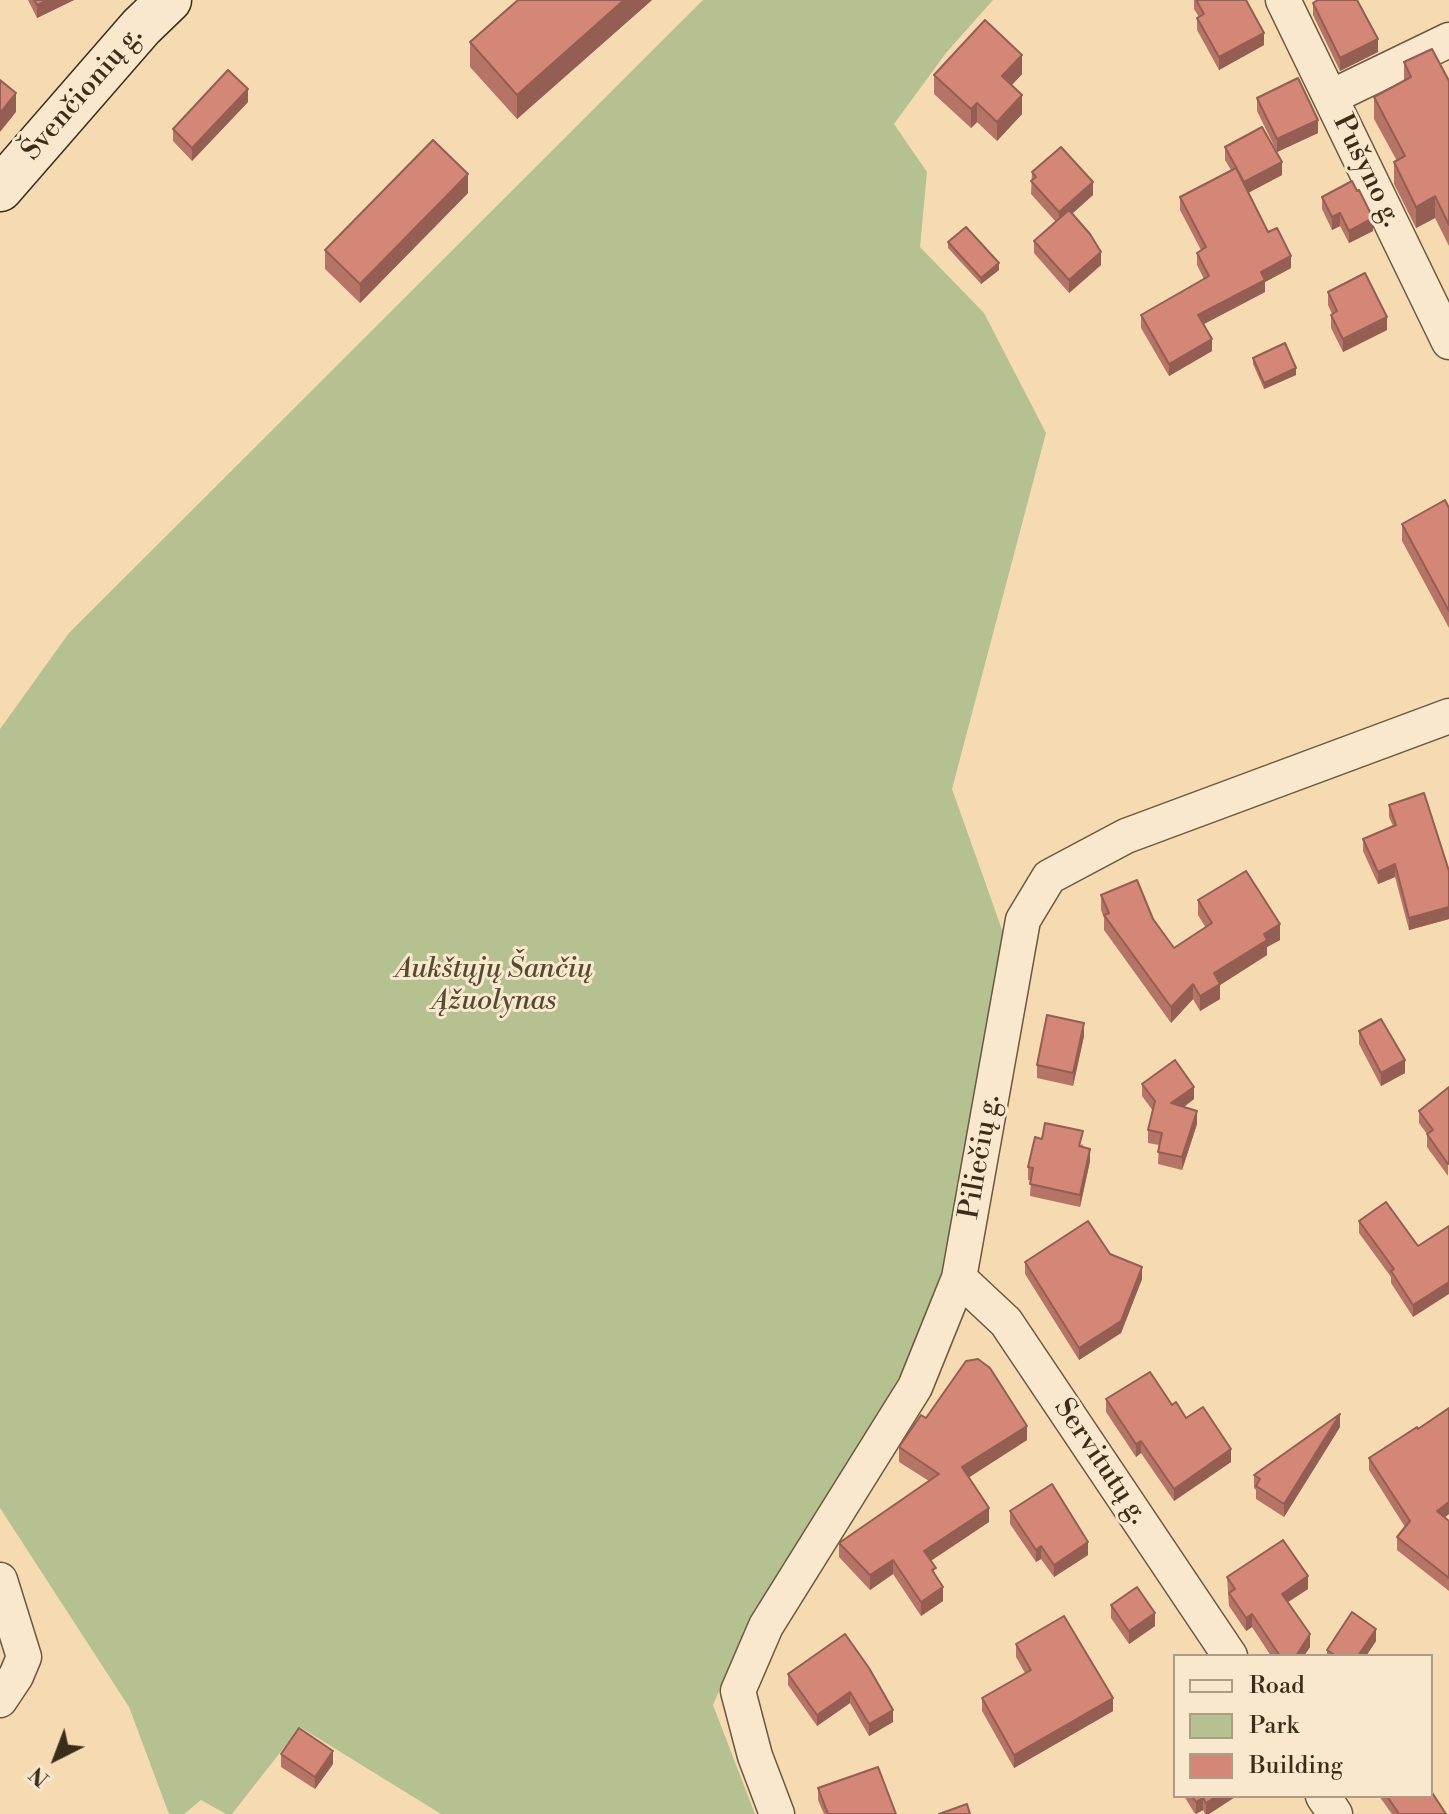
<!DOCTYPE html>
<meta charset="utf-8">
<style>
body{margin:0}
#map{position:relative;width:1449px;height:1814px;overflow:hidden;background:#f6dbb2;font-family:"Libre Bodoni",serif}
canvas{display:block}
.legend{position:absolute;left:1173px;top:1654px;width:260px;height:144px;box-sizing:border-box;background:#f9e8cd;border:2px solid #ad9d85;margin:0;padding:10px 14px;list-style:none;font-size:24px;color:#3b2d19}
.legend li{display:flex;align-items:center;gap:16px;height:40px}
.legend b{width:40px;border:2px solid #ad9d85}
.north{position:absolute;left:16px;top:1718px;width:80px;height:80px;-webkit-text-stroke:6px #f9e8cd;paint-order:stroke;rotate:222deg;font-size:22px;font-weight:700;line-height:32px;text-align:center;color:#3b2d19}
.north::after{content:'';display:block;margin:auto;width:28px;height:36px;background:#3b2d19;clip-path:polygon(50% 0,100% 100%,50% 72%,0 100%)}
</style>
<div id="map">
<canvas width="1449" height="1814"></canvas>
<ul class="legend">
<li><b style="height:10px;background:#f9e8cd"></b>Road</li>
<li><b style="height:22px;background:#b6c192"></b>Park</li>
<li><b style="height:22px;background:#d48777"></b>Building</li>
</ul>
<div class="north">N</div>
</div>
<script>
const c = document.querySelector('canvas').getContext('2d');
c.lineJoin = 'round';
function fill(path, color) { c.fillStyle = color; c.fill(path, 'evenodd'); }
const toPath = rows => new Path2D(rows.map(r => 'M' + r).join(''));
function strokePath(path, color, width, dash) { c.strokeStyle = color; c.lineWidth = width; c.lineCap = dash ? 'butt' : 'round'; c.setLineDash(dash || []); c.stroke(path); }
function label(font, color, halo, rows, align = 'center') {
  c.font = font + ' "Libre Bodoni",serif'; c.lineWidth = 6; c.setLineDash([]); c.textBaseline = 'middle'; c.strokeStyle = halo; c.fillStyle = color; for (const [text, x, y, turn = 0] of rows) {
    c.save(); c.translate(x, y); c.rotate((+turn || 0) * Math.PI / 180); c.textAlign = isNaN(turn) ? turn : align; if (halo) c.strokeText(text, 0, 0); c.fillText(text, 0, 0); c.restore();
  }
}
fill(toPath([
 [703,0,993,0,946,53,894,124,927,172,920,247,984,313,1046,433,952,789,1005,938,944,1266,901,1374,741,1640,713,1705,755,1814,441,1814,300,1727,232,1814,226,1814,201,1800,184,1814,169,1814,129,1707,0,1508,0,729,69,633]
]), '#b6c192');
const street = toPath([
 [1283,0,1449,342],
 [1331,97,1449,40],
 [959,1278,1006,1322,1230,1656],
 [0,1580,24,1657,16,1676,0,1700],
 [1323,1796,1335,1814],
 [777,1814,755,1756,738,1691,766,1626,915,1387,959,1278,1023,920,1049,877,1126,836,1449,716]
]);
const secondary = toPath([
 [0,189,141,27,169,0]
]);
strokePath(street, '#6a583f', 37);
strokePath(secondary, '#3b2d19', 47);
strokePath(street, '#f9e8cd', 34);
strokePath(secondary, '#f9e8cd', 44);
fill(toPath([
 [28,0,74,0,37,18],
 [518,0,652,0,517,119,470,67,470,42],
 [1194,0,1246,0,1264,45,1219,70,1197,30,1197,18,1199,17,1194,9],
 [1313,3,1378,52,1340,71,1313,15],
 [1404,62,1449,81,1449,246,1435,218,1416,228,1394,184,1394,162,1397,161,1374,119,1374,97,1404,81],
 [1022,74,1012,85,1022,114,997,141,977,122,971,128,934,94,934,75],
 [1257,98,1318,133,1277,152,1257,111],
 [248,102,192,161,173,141,173,129],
 [1225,147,1282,175,1248,193,1268,232,1291,268,1265,282,1265,292,1204,324,1212,351,1169,376,1141,328,1141,315,1204,279,1197,265,1197,253,1201,250,1180,210,1180,197,1231,170,1225,160],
 [1032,172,1093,195,1072,214,1101,265,1069,293,1034,253,1034,241,1056,222,1031,194],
 [468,193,360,303,325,269,325,250],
 [1322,197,1373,231,1349,243,1340,226,1332,230,1322,209],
 [948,242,999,270,981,284,948,248],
 [1328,292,1387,330,1343,352,1331,328,1331,315,1332,314,1328,305],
 [1253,358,1296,375,1264,389,1253,364],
 [1449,508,1449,628,1402,541,1402,524],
 [1389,805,1449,871,1449,919,1409,930,1395,877,1378,884,1363,851,1363,839,1393,826,1389,817],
 [1101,895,1153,919,1174,948,1206,928,1198,915,1198,900,1280,940,1267,947,1267,955,1220,985,1220,999,1200,1011,1193,999,1171,1023,1104,930,1104,918,1101,910],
 [1359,1031,1405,1073,1381,1086,1359,1044],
 [1084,1036,1073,1086,1037,1078,1037,1065],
 [1142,1084,1194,1099,1184,1107,1197,1124,1182,1170,1158,1164,1159,1145,1148,1143,1148,1130,1153,1111,1142,1096],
 [1449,1087,1448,1176,1427,1147,1427,1134,1419,1123,1419,1111],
 [1083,1144,1082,1147,1090,1161,1080,1207,1030,1196,1031,1180,1028,1180,1028,1167],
 [1359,1221,1418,1246,1413,1317,1391,1283,1391,1277,1359,1233],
 [1025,1262,1142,1279,1121,1333,1079,1360,1025,1274],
 [1106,1399,1172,1405,1231,1462,1174,1501,1141,1453,1136,1457,1106,1412],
 [1449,1408,1449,1514,1445,1517,1449,1521,1449,1591,1397,1550,1397,1537,1405,1527,1369,1470,1369,1458,1418,1429],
 [926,1418,1027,1440,968,1477,989,1522,931,1561,943,1601,921,1616,893,1574,870,1590,839,1557,839,1543,929,1481,899,1462,899,1447],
 [1340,1427,1284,1517,1256,1499,1256,1490,1254,1488,1254,1475],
 [1010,1511,1088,1555,1054,1577,1041,1559,1036,1562,1010,1524],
 [1227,1577,1308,1589,1288,1602,1310,1647,1304,1656,1271,1656,1252,1627,1246,1631,1229,1606],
 [1111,1605,1155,1626,1129,1644,1111,1618],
 [845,1634,893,1722,869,1736,850,1703,817,1726,788,1685,788,1674],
 [1376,1641,1366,1656,1327,1656,1327,1650],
 [1016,1644,1113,1711,1014,1768,982,1711,982,1698,1025,1673,1016,1657],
 [281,1754,333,1764,315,1789,281,1767],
 [818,1788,896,1814,824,1814,818,1800],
 [1184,1796,1235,1796,1235,1797,1209,1814,1205,1814,1203,1810,1195,1814],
 [1379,1796,1431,1796,1446,1814,1392,1814]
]), '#b67466');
fill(toPath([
 [48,0,74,0,37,18,37,5],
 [624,0,652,0,517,119,517,95],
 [1264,33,1264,45,1219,70,1219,57],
 [1378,39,1378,52,1340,71,1340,58],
 [1022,55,1022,74,1002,95,1002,76],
 [248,89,248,102,192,161,192,148],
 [16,93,16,112,0,132,0,113],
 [1022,95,1022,114,997,141,997,122],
 [977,103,977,122,971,128,971,109],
 [1318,120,1318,133,1277,152,1277,139],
 [1282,162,1282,175,1244,195,1244,182],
 [468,174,468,193,360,303,360,284],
 [1093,182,1093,195,1059,225,1059,212],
 [1435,196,1435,218,1416,228,1416,207],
 [1340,213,1340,226,1332,230,1332,217],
 [1373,218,1373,231,1349,243,1349,231],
 [1101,252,1101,265,1069,293,1069,280],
 [1291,256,1291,268,1265,282,1265,292,1198,327,1198,315,1261,272],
 [999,263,999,270,981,284,981,278],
 [1387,317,1387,330,1343,352,1343,339],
 [1212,339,1212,351,1169,376,1169,364],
 [1296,368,1296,375,1264,389,1264,383],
 [1395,864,1395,877,1378,884,1378,872],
 [1449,907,1449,919,1409,930,1409,918],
 [1280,924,1280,940,1267,947,1267,955,1220,985,1220,999,1200,1011,1200,996,1214,973,1264,934],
 [1193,984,1193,999,1171,1023,1171,1007],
 [1084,1023,1084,1036,1073,1086,1073,1073],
 [1405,1060,1405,1073,1381,1086,1381,1073],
 [1194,1087,1194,1099,1171,1116,1171,1103],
 [1197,1111,1197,1124,1182,1170,1182,1157],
 [1090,1149,1090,1161,1080,1207,1080,1195],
 [1142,1267,1142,1279,1121,1333,1079,1360,1079,1348],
 [1449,1282,1449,1294,1413,1317,1413,1305],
 [1340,1414,1340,1427,1284,1517,1284,1504],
 [1027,1426,1027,1440,962,1482,962,1467],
 [1141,1441,1141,1453,1136,1457,1136,1444],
 [1231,1449,1231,1462,1174,1501,1174,1489],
 [1449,1502,1449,1514,1437,1523,1437,1511],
 [989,1508,989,1522,924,1565,924,1551],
 [1088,1542,1088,1555,1054,1577,1054,1565],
 [1041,1546,1041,1559,1036,1562,1036,1550],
 [893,1560,893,1574,870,1590,870,1575],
 [1308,1576,1308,1589,1282,1606,1282,1594],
 [943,1587,943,1601,921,1616,921,1602],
 [1155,1613,1155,1626,1129,1644,1129,1631],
 [1252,1614,1252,1627,1246,1631,1246,1618],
 [1376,1629,1376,1641,1366,1656,1358,1656],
 [1310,1634,1310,1647,1304,1656,1296,1656],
 [850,1692,850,1703,817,1726,817,1715],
 [1113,1698,1113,1711,1014,1768,1014,1755],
 [893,1710,893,1722,869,1736,869,1724],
 [333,1751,333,1764,315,1789,315,1777],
 [1217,1796,1235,1797,1209,1814,1206,1814,1206,1803],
 [1203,1798,1203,1810,1196,1814,1196,1802]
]), '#945e53');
const building = toPath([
 [34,0,48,0,37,5,34,0],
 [518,0,624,0,517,95,470,42,518,0],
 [1196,0,1246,0,1264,33,1219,57,1197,18,1204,14,1196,0],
 [1318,0,1357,0,1378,39,1340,58,1313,3,1318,0],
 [985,20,1022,55,1002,76,1022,95,997,122,977,103,971,109,934,75,985,20],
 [1432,49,1449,81,1449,225,1435,196,1416,207,1394,162,1405,156,1374,97,1411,77,1404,62,1432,49],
 [228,70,248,89,192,148,173,129,228,70],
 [1298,78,1318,120,1277,139,1257,98,1298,78],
 [0,80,16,93,0,113,0,80],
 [1262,127,1282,162,1244,182,1225,147,1262,127],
 [433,140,468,174,360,284,325,250,433,140],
 [1061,147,1093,182,1059,212,1031,181,1036,177,1032,172,1061,147],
 [1236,168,1268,232,1277,228,1291,256,1261,272,1265,280,1198,315,1212,339,1169,364,1141,315,1209,276,1197,253,1206,247,1180,197,1236,168],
 [1352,181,1357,191,1359,190,1373,218,1349,231,1340,213,1332,217,1322,197,1352,181],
 [1069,210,1090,234,1101,252,1069,280,1034,241,1069,210],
 [966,227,999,263,981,278,948,242,966,227],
 [1365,273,1387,317,1343,339,1331,315,1337,311,1328,292,1365,273],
 [1285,343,1296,368,1264,383,1253,358,1285,343],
 [1445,500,1449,508,1449,611,1402,524,1445,500],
 [1424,793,1449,871,1449,907,1409,918,1395,864,1378,872,1363,839,1396,825,1389,805,1424,793],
 [1246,871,1280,924,1264,934,1267,940,1214,973,1220,984,1200,996,1193,984,1171,1007,1104,915,1109,913,1101,895,1137,880,1153,919,1174,948,1212,923,1198,900,1246,871],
 [1047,1015,1084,1023,1073,1073,1037,1065,1047,1015],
 [1381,1019,1405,1060,1381,1073,1359,1031,1381,1019],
 [1175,1060,1194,1087,1171,1103,1197,1111,1182,1157,1158,1152,1162,1133,1148,1130,1155,1101,1142,1084,1175,1060],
 [1449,1087,1449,1163,1448,1164,1427,1134,1433,1130,1419,1111,1449,1087],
 [1045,1123,1083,1131,1079,1146,1090,1149,1080,1195,1030,1184,1033,1168,1028,1167,1035,1137,1042,1139,1045,1123],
 [1386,1202,1418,1246,1449,1226,1449,1282,1413,1305,1391,1271,1394,1269,1359,1221,1386,1202],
 [1088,1221,1110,1254,1142,1267,1121,1321,1079,1348,1025,1262,1088,1221],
 [978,1359,990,1368,1027,1426,962,1467,989,1508,924,1551,936,1568,932,1570,943,1587,921,1602,893,1560,870,1575,839,1543,939,1474,899,1447,921,1415,926,1418,966,1361,978,1359],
 [1150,1372,1172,1405,1176,1402,1186,1418,1203,1407,1231,1449,1174,1489,1141,1441,1136,1444,1106,1399,1150,1372],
 [1449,1408,1449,1502,1437,1511,1449,1521,1449,1578,1397,1537,1410,1521,1369,1458,1417,1427,1418,1429,1449,1408],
 [1340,1414,1284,1504,1256,1486,1260,1479,1254,1475,1340,1414],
 [1052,1484,1088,1542,1054,1565,1041,1546,1036,1550,1010,1511,1052,1484],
 [1283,1540,1308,1576,1282,1594,1310,1634,1296,1656,1280,1656,1252,1614,1246,1618,1229,1593,1235,1589,1227,1577,1283,1540],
 [1137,1587,1155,1613,1129,1631,1111,1605,1137,1587],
 [1352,1612,1376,1629,1358,1656,1336,1656,1327,1650,1352,1612],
 [1064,1616,1113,1698,1014,1755,982,1698,1031,1670,1016,1644,1064,1616],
 [845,1634,869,1668,893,1710,869,1724,850,1692,817,1715,788,1674,845,1634],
 [299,1728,333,1751,315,1777,281,1754,299,1728],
 [878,1767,896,1814,828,1814,818,1788,878,1767],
 [1431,1791,1446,1814,1399,1814,1387,1796,1431,1796,1431,1791],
 [1192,1796,1217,1796,1206,1803,1203,1798,1196,1802,1192,1796],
 [967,1804,970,1814,939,1814,967,1804]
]);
fill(building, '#d48777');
strokePath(building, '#945e53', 2);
label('28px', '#3b2d19', '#f9e8cd', [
 ["Švenčionių g.",83,94,-49],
 ["Pušyno g.",1366,171,64],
 ["Piliečių g.",981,1157,-80],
 ["Servitutų g.",1100,1462,56]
]);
label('italic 28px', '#544b31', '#f9e8cd', [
 ["Aukštųjų Šančių",494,970],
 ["Ąžuolynas",494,1002]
]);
</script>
